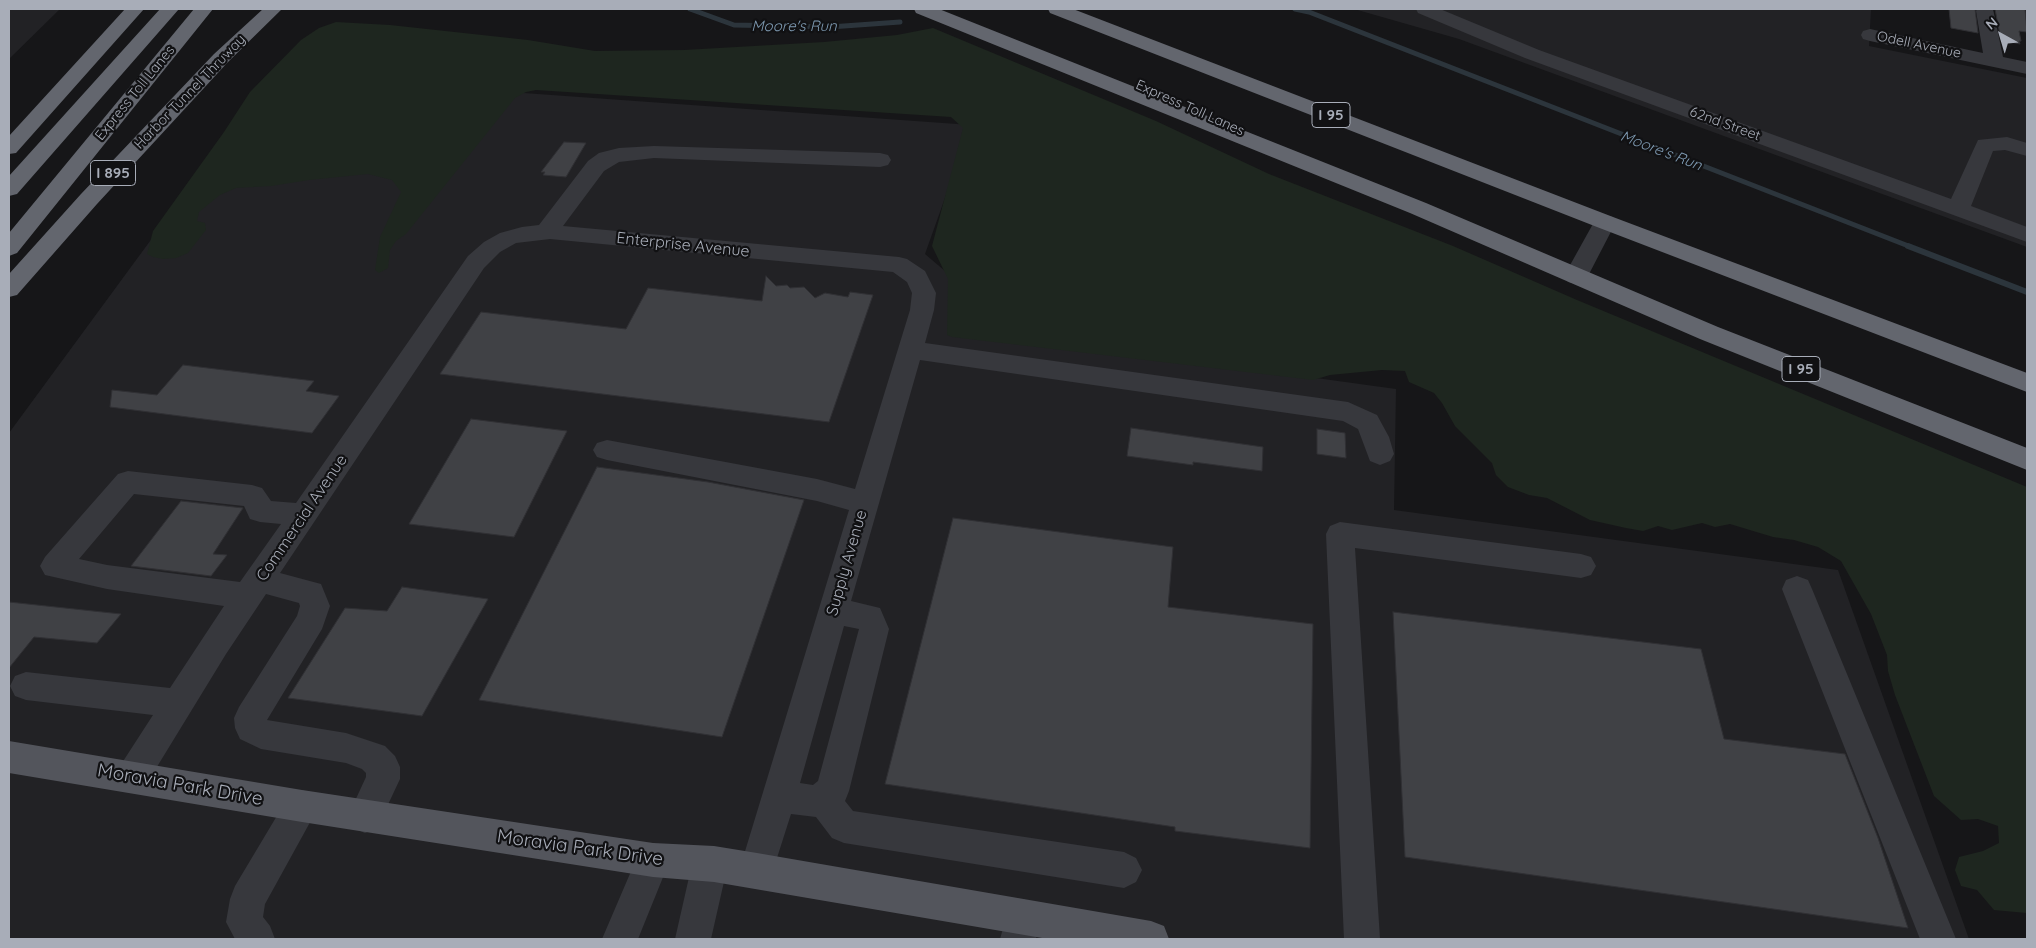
<!DOCTYPE html>
<style>
body{margin:0}
#map{position:relative;width:2036px;height:948px;overflow:hidden;background:#161618;font-family:Quicksand,sans-serif}
canvas{display:block}
.frame{position:absolute;inset:0;border:10px solid #a8adb8;pointer-events:none}
.north{position:absolute;left:1976px;top:10px;width:50px;height:50px;-webkit-text-stroke:4px #111113;paint-order:stroke;rotate:321deg;font-size:14px;font-weight:700;line-height:20px;text-align:center;color:#a8adb8}
.north::after{content:'';display:block;margin:auto;width:18px;height:22px;background:#a8adb8;clip-path:polygon(50% 0,100% 100%,50% 72%,0 100%)}
</style>
<div id="map">
<canvas width="2036" height="948"></canvas>
<div class="frame"></div>
<div class="north">N</div>
</div>
<script>
const c = document.querySelector('canvas').getContext('2d');
c.lineJoin = 'round';
function fill(path, color) { c.fillStyle = color; c.fill(path, 'evenodd'); }
const toPath = rows => new Path2D(rows.map(r => 'M' + r).join(''));
function strokePath(path, color, width, dash) { c.strokeStyle = color; c.lineWidth = width; c.lineCap = dash ? 'butt' : 'round'; c.setLineDash(dash || []); c.stroke(path); }
function label(font, color, halo, rows, align = 'center') {
  c.font = font + ' Quicksand,sans-serif'; c.lineWidth = 4.5; c.setLineDash([]); c.textBaseline = 'middle'; c.strokeStyle = halo; c.fillStyle = color; for (const [text, x, y, turn = 0] of rows) {
    c.save(); c.translate(x, y); c.rotate((+turn || 0) * Math.PI / 180); c.textAlign = isNaN(turn) ? turn : align; if (halo) c.strokeText(text, 0, 0); c.fillText(text, 0, 0); c.restore();
  }
}
fill(toPath([
 [9,9,60,9,9,59],
 [1354,9,1871,9,1869,46,2027,78,2027,247,1459,39],
 [272,75,971,125,925,254,952,277,953,328,1396,389,1394,510,1838,570,1969,939,9,939,9,433]
]), '#222225');
fill(toPath([
 [336,22,390,25,528,40,595,51,684,50,824,42,897,35,933,28,1156,121,1269,174,1453,246,1577,300,2027,487,2027,913,1994,910,1977,890,1961,886,1955,870,1959,857,1983,851,1999,843,1998,826,1978,819,1961,820,1934,796,1895,695,1888,671,1887,655,1871,614,1841,561,1818,547,1794,540,1773,537,1730,524,1715,527,1702,523,1672,530,1658,526,1643,531,1626,528,1590,520,1547,498,1529,495,1508,487,1496,475,1492,463,1455,426,1442,403,1434,393,1409,382,1405,371,1382,370,1330,375,1313,380,952,337,947,335,948,279,932,246,963,128,951,117,536,90,526,92,515,98,406,234,396,241,390,250,388,268,379,273,375,270,380,237,401,192,392,180,368,174,309,180,271,186,236,188,220,195,199,212,197,221,205,223,206,230,188,253,176,258,163,259,153,257,147,254,153,231,224,132,250,92,301,40,319,28]
]), '#1e261f');
strokePath(toPath([
 [690,9,734,25,830,27,900,22],
 [1295,9,1309,12,1911,247]
]), '#2c353c', 5);
strokePath(toPath([
 [1908,246,2027,292]
]), '#2c353c', 6);
const building = toPath([
 [1949,9,1975,9,1978,33,1951,28,1949,9],
 [1995,9,2025,9,2027,32,2019,31,2021,41,2019,41,2020,44,2001,40,1995,9],
 [564,142,586,143,566,177,543,175,545,172,541,172,564,142],
 [766,276,776,286,787,285,790,288,804,287,815,298,825,293,848,297,850,292,873,295,829,422,440,374,481,312,626,329,648,288,762,301,766,276],
 [183,365,314,381,306,391,339,396,312,433,110,407,112,390,157,395,183,365],
 [471,419,567,431,514,537,409,524,471,419],
 [1131,428,1263,447,1262,471,1193,462,1193,465,1127,456,1131,428],
 [1317,429,1345,433,1346,458,1317,454,1317,429],
 [597,467,708,482,804,500,722,737,479,700,597,467],
 [181,501,243,508,213,554,227,555,211,576,131,566,181,501],
 [953,518,1173,547,1168,607,1313,624,1310,848,1175,831,1175,827,885,784,953,518],
 [402,587,488,599,422,716,288,698,345,608,387,611,402,587],
 [9,602,121,614,97,643,34,637,9,668,9,602],
 [1393,612,1701,649,1724,739,1845,754,1878,838,1908,928,1405,857,1393,612]
]);
fill(building, '#404145');
strokePath(building, '#303034', 1);
fill(toPath([
 [1416,9,1440,9,1539,50,1951,199,1978,140,2007,137,2027,143,2027,156,2005,150,1993,151,1971,206,2027,227,2027,242,1525,58,1418,13,1416,9],
 [1977,9,1993,9,2003,57,2027,62,2027,74,1870,41,1863,39,1861,35,1863,31,1870,29,1983,53,1976,11,1977,9],
 [654,146,880,153,888,155,891,160,888,165,880,167,654,158,619,162,604,171,563,226,899,257,907,259,925,271,936,293,934,310,925,343,1348,402,1377,415,1389,437,1394,454,1390,461,1380,465,1370,461,1358,429,1343,421,920,360,851,601,880,608,889,629,849,791,845,801,853,811,1124,852,1136,858,1142,870,1136,882,1124,888,844,843,832,838,816,817,791,814,769,883,757,889,745,883,739,871,849,510,817,501,607,460,597,457,593,450,597,443,607,440,817,479,855,489,910,310,912,293,907,282,893,272,550,239,516,243,500,252,484,268,280,573,321,584,330,606,322,629,267,720,346,733,385,746,395,756,400,767,400,779,377,828,365,833,353,828,348,816,366,777,366,773,362,769,346,763,261,749,240,739,235,728,234,718,239,707,297,616,300,606,299,603,266,594,226,654,144,788,132,793,120,788,115,777,120,766,153,715,26,700,15,696,10,686,15,676,26,672,170,688,224,606,107,589,45,575,40,566,45,557,118,474,128,471,252,485,262,488,271,501,296,503,468,256,484,242,500,233,522,227,539,225,588,161,599,153,619,148,654,146],
 [134,494,244,506,250,519,260,522,281,524,240,582,107,565,79,559,134,494],
 [844,626,859,629,818,781,813,785,800,783,844,626],
 [1605,215,1613,217,1616,222,1588,276,1584,282,1576,284,1568,282,1564,276,1594,222,1597,217,1605,215],
 [1340,522,1581,554,1591,557,1596,566,1591,575,1581,578,1355,548,1380,939,1344,939,1326,534,1330,526,1340,522],
 [1797,576,1808,580,1812,589,1956,939,1920,939,1782,589,1786,580,1797,576],
 [302,790,314,794,319,806,265,904,263,917,270,926,275,939,235,939,226,922,230,899,235,886,290,794,302,790],
 [653,843,665,848,670,860,638,939,602,939,641,848,653,843],
 [710,846,722,852,728,864,711,939,675,939,692,864,698,852,710,846],
 [1023,899,1036,904,1041,917,1036,939,1000,939,1010,904,1023,899]
]), '#37383d');
fill(toPath([
 [9,741,302,790,653,843,714,846,757,853,1151,921,1164,926,1169,939,1048,939,714,882,653,877,302,822,9,773,9,741]
]), '#53555c');
fill(toPath([
 [125,9,144,9,16,153,9,154,9,136,125,9],
 [160,9,179,9,17,194,9,196,9,176,160,9],
 [194,9,213,9,17,253,9,256,9,233,194,9],
 [263,9,282,9,228,62,97,204,17,295,9,297,9,274,81,194,214,54,263,9],
 [914,9,939,9,1426,203,1718,327,2027,448,2027,470,1700,339,1410,213,916,13,914,9],
 [1048,9,1073,9,1613,217,2027,373,2027,392,1597,227,1050,13,1048,9]
]), '#63666e');
label('14px', '#a8adb8', '#111113', [
 ["Odell Avenue",1919,45,12],
 ["Harbor Tunnel Thruway",190,92,-46],
 ["Express Toll Lanes",135,93,-51],
 ["Express Toll Lanes",1190,108,24],
 ["62nd Street",1725,124,20]
]);
label('italic 15px', '#7f9bb3', '#111113', [
 ["Moore's Run",794,26],
 ["Moore's Run",1661,151,21]
]);
for (const [x, y, w] of [
 [1331,115,38],
 [113,173,45],
 [1801,369,38]
]) { const box = new Path2D(); box.roundRect(x - w / 2, y - 12.5, w, 25, 4); c.fillStyle = '#111113'; c.fill(box); strokePath(box, '#a8adb8', 1); }
label('bold 15px', '#a8adb8', null, [
 ["I 95",1331,115],
 ["I 895",113,173],
 ["I 95",1801,369]
]);
label('16px', '#a8adb8', '#111113', [
 ["Enterprise Avenue",683,245,6],
 ["Commercial Avenue",302,518,-56],
 ["Supply Avenue",847,563,-74]
]);
label('19px', '#a8adb8', '#111113', [
 ["Moravia Park Drive",180,785,10],
 ["Moravia Park Drive",580,848,8]
]);
</script>
